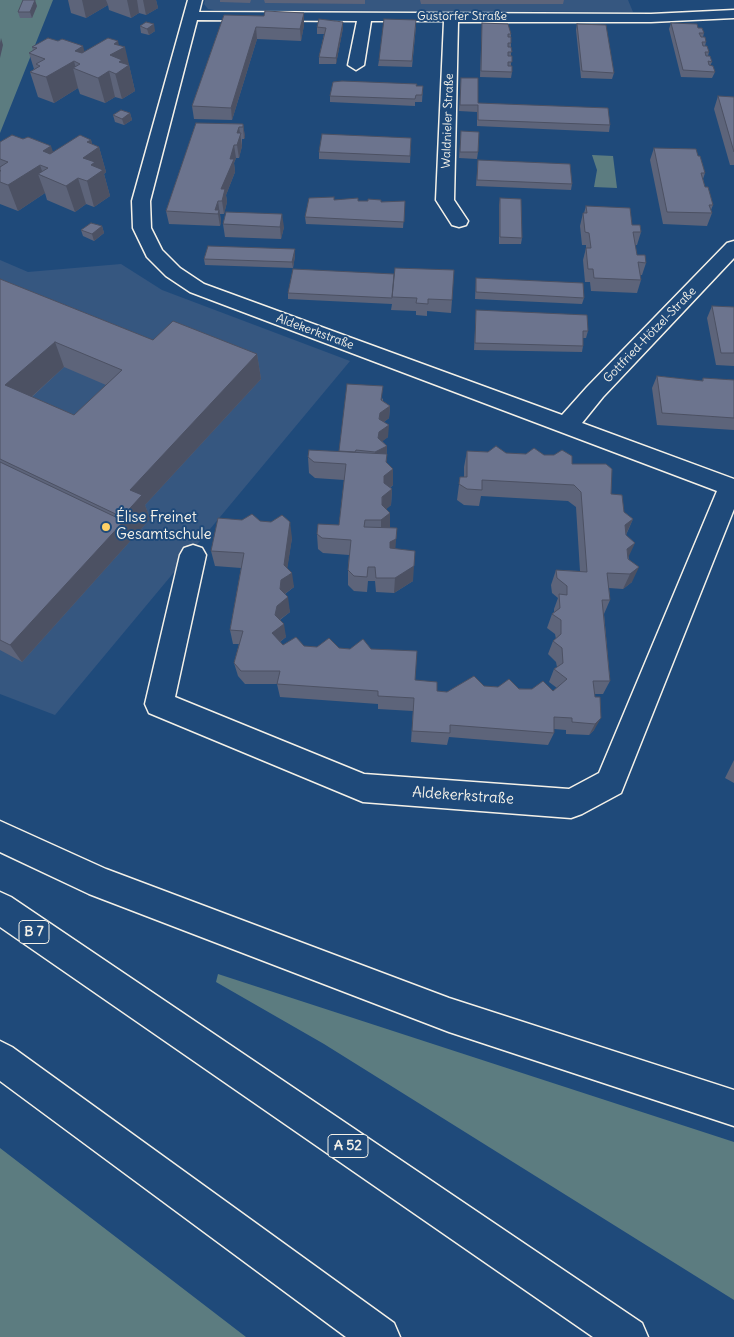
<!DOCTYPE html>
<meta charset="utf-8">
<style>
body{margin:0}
canvas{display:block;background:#1f4a7a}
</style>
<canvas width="734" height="1337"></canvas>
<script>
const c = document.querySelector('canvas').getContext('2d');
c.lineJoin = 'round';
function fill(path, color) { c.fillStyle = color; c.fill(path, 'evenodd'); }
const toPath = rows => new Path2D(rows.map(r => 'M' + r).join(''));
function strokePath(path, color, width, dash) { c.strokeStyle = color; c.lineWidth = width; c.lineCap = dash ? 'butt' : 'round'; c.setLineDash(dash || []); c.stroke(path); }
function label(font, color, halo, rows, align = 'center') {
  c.font = font + ' Delius,sans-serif'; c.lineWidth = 4; c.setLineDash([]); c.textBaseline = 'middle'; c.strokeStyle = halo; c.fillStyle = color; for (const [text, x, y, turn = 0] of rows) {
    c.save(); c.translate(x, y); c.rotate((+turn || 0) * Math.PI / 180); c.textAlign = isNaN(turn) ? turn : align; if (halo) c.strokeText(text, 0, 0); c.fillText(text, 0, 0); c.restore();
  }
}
fill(toPath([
 [205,0,628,0,633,12,214,10,208,9,204,4],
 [0,260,28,272,121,264,162,290,350,361,55,715,0,694]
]), '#365780');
fill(toPath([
 [0,0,53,0,0,133],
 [592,155,613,156,617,188,594,187,597,170],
 [218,974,734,1142,734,1300,324,1044,216,982],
 [0,1148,246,1337,0,1337]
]), '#5c7c80');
const minor = toPath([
 [188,0,202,0,199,12,651,14,734,10,734,18,651,22,458,22,454,200,468,221,466,225,459,227,452,225,436,200,444,21,371,21,364,65,356,70,348,65,357,21,197,20,150,201,151,228,162,250,180,268,204,284,562,415,587,387,727,243,734,241,734,258,603,397,582,423,734,479,734,509,621,793,582,814,571,818,363,802,149,713,145,704,180,555,184,548,193,545,202,548,206,555,175,697,364,774,569,789,599,773,717,491,190,292,166,276,147,257,133,228,132,201,188,0]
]);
const highway = toPath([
 [0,821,106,869,449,998,734,1090,734,1126,449,1032,89,894,0,852,0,821],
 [0,892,11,897,642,1323,648,1337,593,1337,0,927,0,892],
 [0,1041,12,1047,394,1323,400,1337,346,1337,0,1081,0,1041]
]);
strokePath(minor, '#f4f1e8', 3);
strokePath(highway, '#f4f1e8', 3);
fill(minor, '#1f4a7a');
fill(highway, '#1f4a7a');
fill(toPath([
 [68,0,156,0,158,8,146,15,139,13,131,18,109,10,108,5,86,18,71,13],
 [220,0,251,0,250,3,220,2],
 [264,0,365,0,365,4,265,3],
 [420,0,564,0,563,4,421,4],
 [37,6,32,18,20,18,18,12],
 [224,15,304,25,301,41,257,39,232,120,194,119,192,106],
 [343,22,343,28,336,64,319,64,319,57,324,34,317,34,317,27],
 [482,23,511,34,511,66,512,72,511,78,480,77],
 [671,23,698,28,704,33,703,37,706,42,705,46,709,52,708,56,712,62,710,66,715,72,712,78,681,77,669,29],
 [577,24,614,73,612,79,581,78,576,30],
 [140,26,155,31,149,35,141,33],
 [416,26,412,67,378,66,379,60],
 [119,45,129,65,135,91,122,99,115,97,105,103,80,94,78,88,54,103,38,97,30,72,34,69,29,53,33,51,32,47,84,52],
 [461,78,478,103,610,125,609,132,477,126,477,112,459,111],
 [416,86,423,86,422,102,415,102,415,106,330,102,330,96],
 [718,96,734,97,734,165,730,165,714,109],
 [130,113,132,120,124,125,115,122,113,115],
 [196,123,243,124,245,137,244,139,242,139,242,146,239,158,236,158,234,163,235,172,226,195,227,202,224,214,220,214,221,222,220,226,169,224,166,211],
 [461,131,478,152,477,159,459,158],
 [411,138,410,163,319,159,319,152],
 [91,140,92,144,99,147,106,172,104,174,110,196,94,207,86,204,75,212,47,200,45,193,18,211,0,204,0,142,53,152],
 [654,148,698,156,705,173,703,179,705,187,713,205,711,210,712,213,707,226,663,224,650,160],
 [478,160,572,184,571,190,476,186],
 [500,198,522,238,521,244,499,244,499,205],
 [334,200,381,202,405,201,403,228,306,224,305,217],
 [586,206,632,225,641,232,637,245,635,245,637,255,646,263,642,275,640,275,641,280,637,293,591,291,590,282,585,282,583,260,586,248,586,245,582,245,580,226,583,213,584,213],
 [223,224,284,227,281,239,225,237],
 [102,226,104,233,94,241,83,236,81,230],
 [295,256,293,268,205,265,204,259],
 [293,269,452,300,451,313,427,311,427,316,416,315,416,311,391,310,392,304,288,299,288,293],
 [476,278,584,298,582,304,475,299],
 [0,279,153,340,257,354,261,379,145,505,150,519,22,662,0,650],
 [64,367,106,385,74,415,32,397],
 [712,306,734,307,734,366,716,365,707,318],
 [476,310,588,331,586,338,583,338,583,346,582,352,474,350],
 [657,376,702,381,703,378,734,380,734,430,657,425,652,388],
 [383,398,383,401,390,406,389,418,384,422,388,437,382,441,387,446,386,463,393,469,393,485,390,488,392,489,391,505,386,509,390,513,390,528,395,548,413,581,394,593,376,592,375,581,368,581,367,592,354,591,348,585,348,570,349,555,323,553,318,549,317,534,339,525,344,480,315,478,309,473,308,457,339,451],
 [467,451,544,455,572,464,611,494,624,512,633,519,626,535,632,582,623,589,609,588,610,600,604,614,610,681,603,694,594,694,595,697,600,697,594,730,589,735,566,734,566,730,554,729,554,733,548,745,449,737,447,745,411,742,413,711,378,709,378,704,280,697,277,684,245,684,238,676,234,663,239,644,233,644,230,630,241,568,215,566,211,551,260,521,292,538,287,568,294,587,285,594,290,612,280,620,286,637,280,642,283,645,350,649,371,649,415,680,437,691,447,692,484,686,553,691,557,688,549,682,554,669,557,667,556,662,548,654,553,641,556,639,555,634,547,628,552,614,554,612,554,609,558,598,552,593,551,585,556,570,580,571,576,507,568,501,481,496,479,506,464,505,457,500,460,477,464,477,464,467],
 [734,760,734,783,725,778]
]), '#5d647a');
fill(toPath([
 [35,0,37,6,32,18,30,12],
 [82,0,106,0,108,5,86,18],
 [127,0,137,0,139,13,131,18],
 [143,0,156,0,158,8,146,15],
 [304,13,304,25,301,41,300,29],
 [343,22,343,28,336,64,336,58],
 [154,24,155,31,149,35,147,29],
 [256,27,257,39,232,120,231,108],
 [1,38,3,45,0,58,0,43],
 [118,41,120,50,125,47,135,91,122,99,110,55,114,44],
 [83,46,90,71,75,51],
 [74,61,76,69,73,68,78,88,54,103,46,77],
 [109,71,115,97,105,103,98,78],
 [130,113,132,120,124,125,122,119],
 [243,124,245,137,244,139,243,127],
 [239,127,242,146,239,158,237,145,237,133],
 [91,140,94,150,99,147,106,172,104,174,110,196,94,207,87,181,83,158,87,142],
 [234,145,236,158,234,163,235,172,226,195,227,202,224,214,222,201,221,189],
 [51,146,60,172,43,151],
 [40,165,44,177,38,174,45,193,18,211,8,185],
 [78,178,86,204,75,212,66,186],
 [218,201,221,222,220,226,218,214,215,210],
 [282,214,284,227,281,239,280,227],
 [102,226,104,233,94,241,92,234],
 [295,249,295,256,293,268,292,262],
 [55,342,64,367,17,410,5,385],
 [257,354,261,379,145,505,150,519,22,662,10,645,124,521,122,517,130,490],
 [390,406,389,418,380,425,379,431,380,413],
 [389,425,388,437,379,444,378,438,379,432],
 [387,446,386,470,393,469,393,485,384,492,392,489,391,505,382,513,382,505,384,476,375,463,375,452],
 [390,513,390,528,381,536,381,520],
 [633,519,626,534,618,541,625,525],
 [290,522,292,538,286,577,292,573,294,587,283,595,288,597,290,612,279,620,284,624,286,637,274,646,272,633,280,589],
 [397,528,395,554,389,557,390,542],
 [635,543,628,558,627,549],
 [414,566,413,581,394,593,395,578],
 [639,567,632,582,623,589,630,574],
 [601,718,594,730,589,735,595,724]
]), '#4c5163');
const building = toPath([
 [23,0,35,0,30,12,18,12,23,0],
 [265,11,304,13,300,29,256,27,231,108,192,106,224,15,264,16,265,11],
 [319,19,343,22,336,58,319,57,326,28,317,27,319,19],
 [384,19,416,20,412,61,379,60,384,19],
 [146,22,154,24,147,29,140,26,146,22],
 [482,23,508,24,511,34,508,34,508,37,511,37,511,43,508,43,508,47,511,47,512,52,508,52,508,56,512,56,512,62,508,62,508,66,512,66,512,72,481,71,482,23],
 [671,23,697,24,698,28,702,28,704,33,699,33,701,37,705,37,706,42,702,42,703,46,707,46,709,52,705,52,706,56,710,56,712,62,708,61,709,65,713,66,715,72,683,70,671,23],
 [577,24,606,25,614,73,582,71,577,24],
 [48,38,58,41,62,39,83,46,75,51,82,53,108,38,118,41,114,44,125,47,110,55,122,60,119,62,129,65,116,74,109,71,98,78,73,68,80,64,74,61,46,77,30,72,40,66,36,64,45,59,29,53,37,48,32,47,48,38],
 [461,78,478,78,478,103,608,108,610,125,478,120,478,105,460,105,461,78],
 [342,81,417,84,416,86,423,86,422,95,416,95,415,99,330,96,333,82,342,81],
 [718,96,734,97,734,152,718,96],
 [121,110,130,113,122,119,113,115,121,110],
 [196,123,243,124,243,127,239,127,237,133,241,133,237,145,234,145,230,159,234,159,221,189,225,189,222,201,218,201,215,210,219,210,218,214,166,211,196,123],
 [461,131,479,132,478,152,460,152,461,131],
 [322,134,411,138,410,156,319,152,322,134],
 [12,135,23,139,28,137,51,146,43,151,50,154,80,135,91,140,87,142,99,147,83,158,95,162,91,165,103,170,87,181,78,178,66,186,38,174,48,168,40,165,8,185,0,182,0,171,1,171,0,170,0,167,8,162,0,159,0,142,12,135],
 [654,148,696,149,698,156,700,156,705,173,701,173,705,187,708,187,713,205,709,205,712,213,667,212,654,148],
 [478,160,570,164,572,184,477,180,478,160],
 [334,197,334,200,358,198,358,201,368,201,368,199,381,200,381,202,405,201,404,222,305,217,309,198,334,197],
 [500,198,521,199,522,238,500,237,500,198],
 [586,206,630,208,632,225,640,225,641,232,633,232,637,255,645,255,646,263,638,262,641,280,594,278,593,269,588,269,586,248,591,248,589,233,585,232,583,213,587,213,586,206],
 [226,212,282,214,280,227,223,224,226,212],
 [91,223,102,226,92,234,81,230,91,223],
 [208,246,295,249,292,262,204,259,208,246],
 [395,268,454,270,452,300,428,299,428,304,416,303,417,298,392,297,395,268],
 [293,269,394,274,392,298,288,293,293,269],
 [476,278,583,283,584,298,476,292,476,278],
 [0,279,153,340,173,321,257,354,130,490,142,495,122,517,0,459,0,279],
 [55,342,122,370,74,415,5,385,55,342],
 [712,306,734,307,734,353,721,353,712,306],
 [476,310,587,315,588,331,583,331,583,346,475,343,476,310],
 [657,376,703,381,703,378,734,380,734,418,662,413,657,376],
 [347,384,383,386,381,400,390,406,380,413,379,419,389,425,379,432,378,438,387,446,375,452,356,450,355,452,339,451,347,384],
 [496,446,506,453,526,454,534,448,544,455,554,455,562,450,572,456,572,464,606,464,612,469,611,494,622,495,624,512,633,519,625,525,626,535,635,543,627,549,628,559,639,567,630,574,607,573,610,600,602,600,610,681,593,681,595,697,600,697,601,718,595,724,572,722,572,718,554,717,554,733,450,725,450,733,412,731,414,698,378,696,378,691,277,684,280,671,241,671,234,663,243,631,230,630,244,553,211,551,218,518,242,520,252,514,260,521,271,522,282,515,290,522,284,565,292,573,281,580,280,589,288,597,277,606,275,615,284,624,272,633,283,645,296,637,304,646,317,647,329,638,339,648,350,649,363,639,371,649,417,651,415,680,437,682,437,691,447,692,474,676,484,686,498,687,509,679,519,689,532,689,543,681,553,691,567,679,554,669,563,663,562,648,553,641,561,634,561,620,552,614,560,608,559,594,567,595,567,586,557,578,556,570,587,572,581,492,574,485,482,480,482,490,467,489,459,484,460,477,467,477,467,451,488,452,496,446],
 [309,450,387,454,386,462,393,469,384,476,384,483,392,489,382,497,382,505,390,513,381,520,365,520,364,527,397,528,396,539,390,542,390,548,415,551,414,566,395,578,376,578,375,567,368,567,367,577,354,576,348,570,351,540,322,538,317,534,318,524,339,525,346,464,314,462,308,457,309,450],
 [0,462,124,521,10,645,0,640,0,462]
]);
fill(building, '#6c748e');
strokePath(building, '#4c5163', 1);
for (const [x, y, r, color] of [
 [106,527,5,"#ffd166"]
]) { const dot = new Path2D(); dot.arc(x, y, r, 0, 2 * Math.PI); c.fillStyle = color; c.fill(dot); strokePath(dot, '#1f4a7a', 2); }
label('12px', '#f4f1e8', '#1f4a7a', [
 ["Gustorfer Straße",462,17],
 ["Waldnieler Straße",448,121,-88],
 ["Aldekerkstraße",315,332,20],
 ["Gottfried-Hötzel-Straße",650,335,-46]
]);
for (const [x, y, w] of [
 [34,932,30],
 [348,1146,40]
]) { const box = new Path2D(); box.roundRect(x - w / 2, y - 11.5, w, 23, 4); c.fillStyle = '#1f4a7a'; c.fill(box); strokePath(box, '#f4f1e8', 1); }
label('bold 14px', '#f4f1e8', null, [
 ["B 7",34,932],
 ["A 52",348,1146]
]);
label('15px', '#f4f1e8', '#1f4a7a', [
 ["Élise Freinet",116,518],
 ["Gesamtschule",116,535]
], 'left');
label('15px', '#f4f1e8', '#1f4a7a', [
 ["Aldekerkstraße",463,796,4]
]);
</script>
